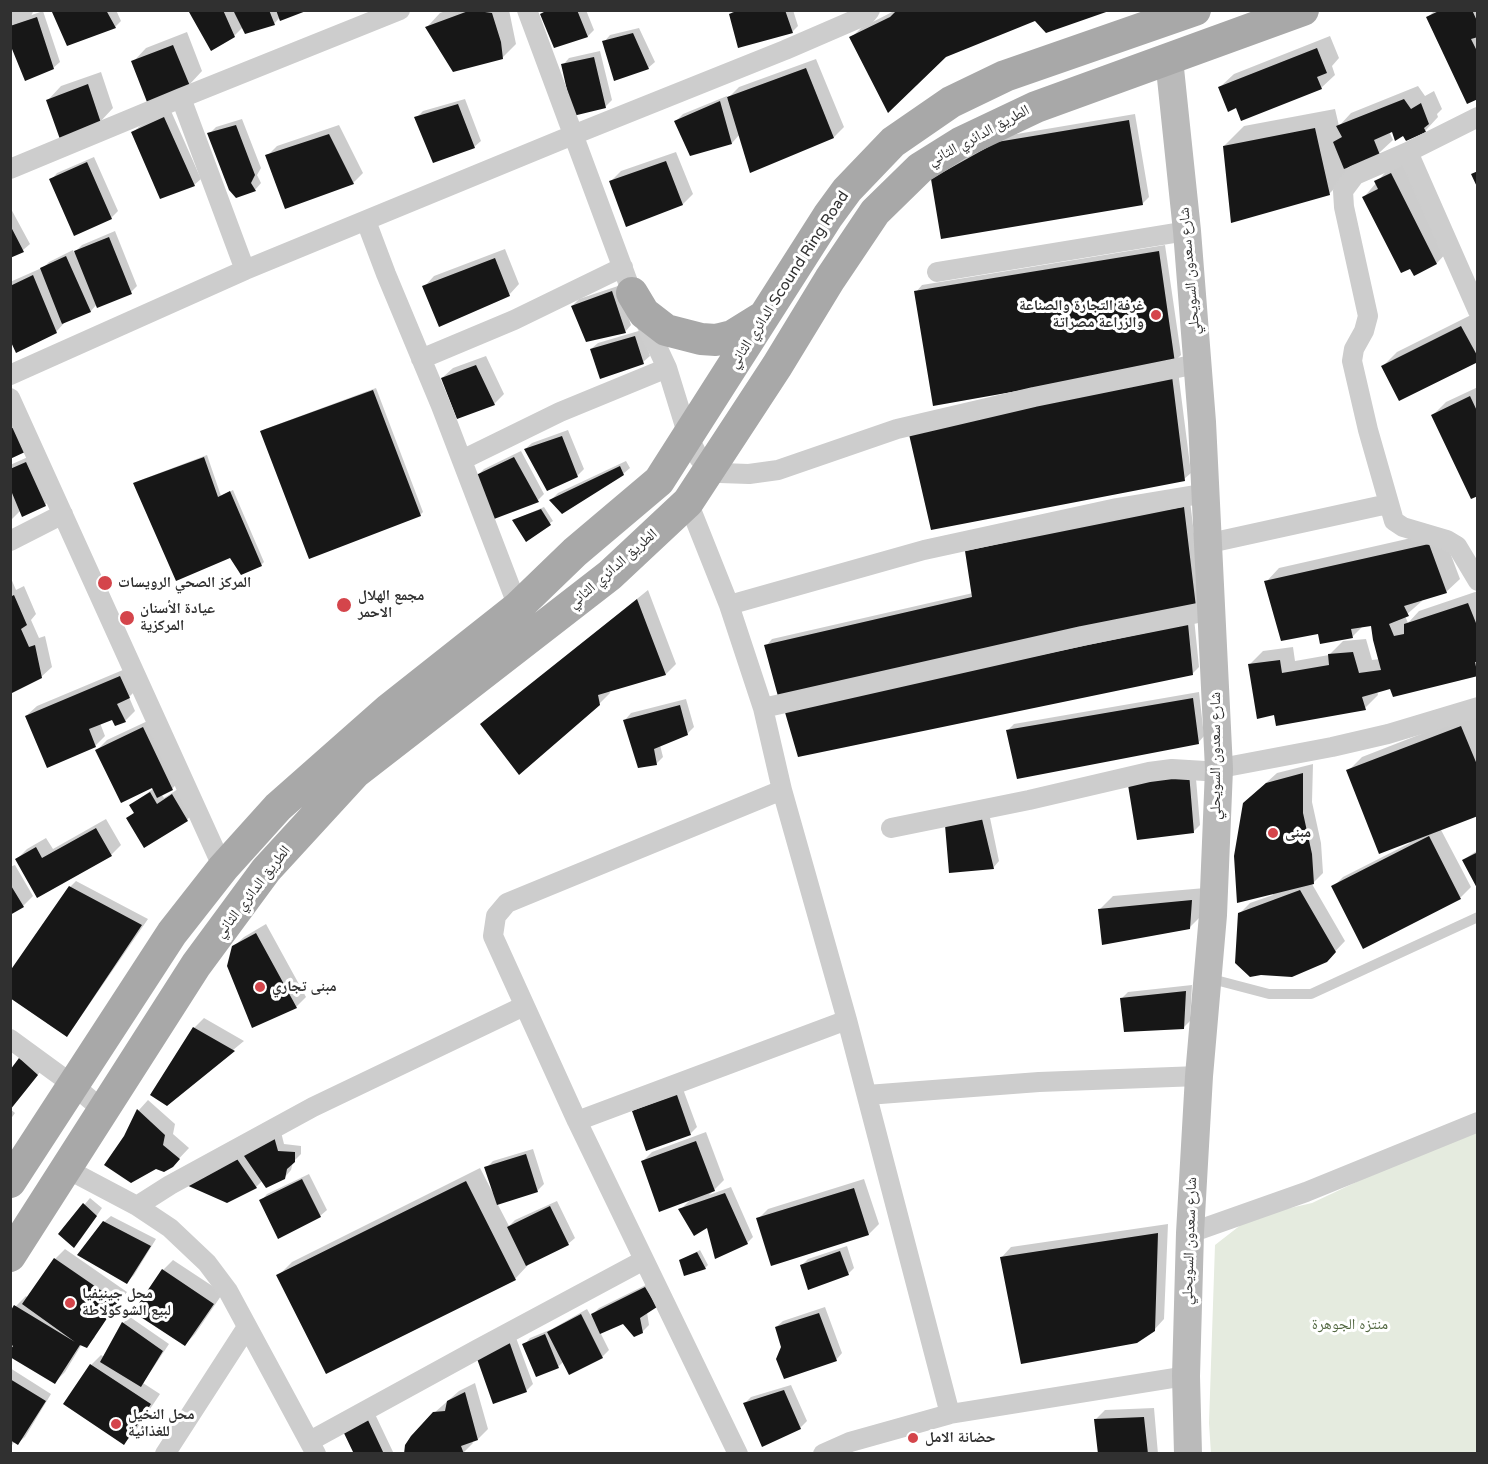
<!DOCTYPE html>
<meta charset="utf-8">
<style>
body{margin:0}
#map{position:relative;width:1488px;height:1464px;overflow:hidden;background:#fff;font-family:"Varela Round",sans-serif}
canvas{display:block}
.frame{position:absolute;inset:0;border:12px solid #303030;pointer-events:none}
</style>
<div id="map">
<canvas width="1488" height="1464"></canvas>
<div class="frame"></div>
</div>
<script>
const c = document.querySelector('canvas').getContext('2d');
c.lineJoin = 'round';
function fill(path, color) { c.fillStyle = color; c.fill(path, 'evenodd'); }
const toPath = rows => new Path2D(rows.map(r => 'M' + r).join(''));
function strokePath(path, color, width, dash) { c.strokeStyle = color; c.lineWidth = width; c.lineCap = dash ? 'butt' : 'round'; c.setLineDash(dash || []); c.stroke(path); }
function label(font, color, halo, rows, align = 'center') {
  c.font = font + ' "Varela Round","Noto Naskh Arabic",sans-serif'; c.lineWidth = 6; c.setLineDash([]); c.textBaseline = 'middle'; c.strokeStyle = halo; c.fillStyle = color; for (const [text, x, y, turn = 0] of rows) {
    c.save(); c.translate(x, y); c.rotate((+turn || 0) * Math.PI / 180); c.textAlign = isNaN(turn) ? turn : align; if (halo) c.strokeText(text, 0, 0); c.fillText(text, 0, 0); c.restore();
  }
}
fill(toPath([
 [1477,1128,1477,1453,1211,1454,1209,1423,1215,1245,1251,1217,1312,1203,1407,1158]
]), '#e5ebdf');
fill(toPath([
 [56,10,116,10,121,21,115,27],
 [192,10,303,10,280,17,274,24,243,27,234,36],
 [448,10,509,10,516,44,502,58,427,27,440,13],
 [546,10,586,10,594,30,588,36,555,46,542,14],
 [734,10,793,10,798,26,792,32,731,14],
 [896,10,1106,10,851,38,861,28],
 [1435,10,1478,10,1478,97,1428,17],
 [43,11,60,62,53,68,10,40,10,24,12,22],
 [639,28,655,62,648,68,604,42,610,35],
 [187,32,202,71,189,85,133,62,146,48],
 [1330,36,1339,58,1332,66,1335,75,1321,88,1237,106,1220,87,1234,74],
 [600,51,612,100,605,107,563,65,569,58],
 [816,59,844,127,834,137,751,171,740,134,732,143,676,121,683,114,727,96,727,99,739,87],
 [101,72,113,108,100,122,48,100,61,86],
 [1418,86,1425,96,1434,91,1442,109,1437,114,1438,117,1425,131,1403,134,1392,130,1389,131,1393,140,1379,153,1347,166,1349,174,1329,194,1224,146,1244,126,1335,109,1339,126,1351,113],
 [465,99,481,141,474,147,416,118,423,111],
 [171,111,201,179,194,185,133,132,140,126],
 [1135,114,1149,197,1142,204,939,173,1005,136],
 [242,119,261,168,257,175,261,183,255,190,209,134,216,127],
 [339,125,363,173,353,183,267,156,277,146],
 [676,152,693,194,683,204,627,225,611,181,621,171],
 [94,157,118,211,111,218,51,180,57,173],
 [1405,160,1450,249,1437,263,1415,274,1364,197,1389,168],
 [10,207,30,244,23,250,10,256],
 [115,231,137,286,131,292,97,304,91,311,66,321,56,332,10,336,10,282,44,267,49,262,73,250,74,253,82,245],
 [1165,245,1181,355,1174,362,916,292,922,285],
 [505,249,519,284,509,295,424,287,434,276],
 [618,286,631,325,625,332,572,306,579,299],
 [1475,313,1478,318,1478,360,1383,366,1397,352],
 [642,330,650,356,643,362,591,349,598,343],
 [486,356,504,394,494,404,442,378,453,368],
 [1178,371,1191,473,1184,479,932,528],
 [1478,387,1478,494,1433,415,1446,402],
 [376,388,423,512,420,515,262,432,265,429],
 [568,430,584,469,577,476,525,449,532,443],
 [521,451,544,494,538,500,478,475,484,469],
 [37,453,56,495,45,505,21,510,10,521,10,465],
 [207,455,221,496,233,490,264,562,261,565,231,556,135,484,138,481],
 [626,461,630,468,623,474,551,500,558,493],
 [1190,501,1202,599,1195,605,766,646,772,639,973,593,966,552,973,545],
 [544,507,553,521,550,523,514,520],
 [1442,531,1460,579,1446,592,1421,599,1422,601,1405,616,1408,623,1419,611,1478,591,1478,674,1391,687,1377,691,1378,695,1365,708,1275,713,1250,664,1263,651,1293,647,1295,661,1329,655,1343,641,1366,639,1372,660,1380,659,1372,624,1363,626,1352,637,1319,633,1266,582,1279,568],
 [10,576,16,590,24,586,36,614,31,620,39,638,45,636,52,667,41,677,10,693],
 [648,590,676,664,666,674,609,690,610,693,599,704,482,724],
 [1194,618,1199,667,1193,673,786,710],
 [130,667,139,687,129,697,135,711,125,721,113,718,100,723,105,736,95,746,26,716,37,706],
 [1199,692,1204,736,1198,743,1008,730,1014,724],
 [686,699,694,727,687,734,660,745,663,757,656,764,625,720,631,713],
 [1475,713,1478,720,1478,814,1440,828,1471,887,1461,897,1364,947,1333,887,1343,877,1410,843,1348,771,1362,757],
 [154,718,182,778,172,789,161,794,164,798,178,789,193,813,187,820,127,819,135,812,131,805,153,789,97,750,107,740],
 [1313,764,1312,802,1321,843,1323,873,1312,884,1345,941,1326,961,1240,913,1250,903,1273,895,1255,793,1277,773],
 [1195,767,1200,825,1193,832,1138,838],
 [989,813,999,861,993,868,946,825],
 [106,819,121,845,111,855,37,896,17,859,27,849,46,838,53,849],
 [1478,850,1478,887,1463,860],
 [15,865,33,896,23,906,10,913,10,867],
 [76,881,148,919,73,1028,70,887],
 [1205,888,1203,914,1189,928,1099,910,1113,896],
 [266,924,306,997,296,1007,233,947,244,937],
 [1192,985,1190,1021,1183,1028,1122,998,1128,992],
 [204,1018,244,1041,167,1104,194,1028],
 [27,1053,44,1067,17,1101,10,1073],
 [683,1089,697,1127,691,1133,647,1149,633,1111,640,1105],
 [148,1100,175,1124,173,1134,189,1148,172,1166,125,1137,139,1110],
 [10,1109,15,1113,10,1120],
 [280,1128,284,1144,301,1146,301,1154,293,1162,291,1170,285,1177,263,1180,256,1187,193,1178],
 [706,1132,724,1180,709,1195,731,1187,753,1237,747,1243,708,1226,680,1210,691,1199,642,1162,652,1152],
 [533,1149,544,1184,537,1191,497,1203,509,1226,515,1220,557,1201,575,1238,568,1244,528,1263,528,1265,515,1279,278,1276,292,1262,480,1168,493,1193,494,1193,486,1168,493,1161],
 [309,1174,327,1210,320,1216,261,1201,267,1194],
 [864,1179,879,1224,869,1234,758,1219,768,1209],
 [90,1198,102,1208,80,1240,60,1234],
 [111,1216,156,1239,134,1275,127,1282,104,1222],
 [1168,1224,1164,1319,1154,1330,1001,1258,1011,1247],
 [847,1246,854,1268,848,1274,801,1266,808,1259],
 [65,1249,127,1292,123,1297,121,1295,92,1337,95,1337,86,1346,82,1344,65,1372,55,1382,15,1345,16,1306,26,1296,28,1298,55,1259],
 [700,1250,708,1265,705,1268,681,1260],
 [173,1260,223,1293,195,1334,185,1345,135,1311,163,1270],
 [652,1282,662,1299,647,1312,649,1325,642,1332,623,1322,600,1332,609,1350,602,1357,570,1373,564,1361,559,1366,537,1375,524,1345,530,1338,552,1329,587,1309,591,1316,599,1308],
 [825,1307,842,1353,836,1360,782,1347,776,1327,783,1321],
 [130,1317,169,1344,143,1383,160,1394,134,1433,124,1443,91,1365,101,1355,104,1357,123,1323],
 [515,1335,533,1384,526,1391,483,1347],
 [10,1368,51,1394,25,1437,18,1443,15,1441,10,1448],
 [475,1383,488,1429,478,1439,472,1441,473,1443,463,1453,434,1413,459,1391],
 [791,1385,807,1421,800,1428,745,1403,751,1397],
 [1154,1408,1158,1454,1100,1454,1095,1420,1105,1410],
 [374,1412,394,1454,356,1454,350,1423]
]), '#0003');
fill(toPath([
 [56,10,106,10,116,28,67,46,52,12],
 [192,10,223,10,235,37,211,51,189,12],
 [233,10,269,10,275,25,245,34],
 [276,10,306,10,306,11,280,21],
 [471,10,492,13,501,42,503,59,453,72,425,27],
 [548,10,577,10,588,37,554,48,540,14],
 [739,10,785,10,793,33,738,48,729,14],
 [897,10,1109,10,1109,11,1046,33,1035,21,946,57,888,113,849,37,890,17],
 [1441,10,1472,10,1478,23,1478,37,1471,39,1478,53,1478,99,1467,104,1426,17],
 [37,17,54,69,25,81,10,44,10,26],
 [633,33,649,69,614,81,602,41],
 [173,45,190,86,147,102,131,61],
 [1317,48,1327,73,1317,77,1322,89,1241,121,1236,108,1228,112,1218,87],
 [594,57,606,108,573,116,561,64],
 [806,68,834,138,750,173,727,97],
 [88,84,101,123,61,142,46,100],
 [1404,99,1411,109,1421,103,1429,124,1424,128,1426,132,1406,141,1403,136,1395,141,1392,132,1374,140,1380,155,1344,169,1333,142,1342,137,1336,126],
 [720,101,732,144,690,156,674,121],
 [458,104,475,148,433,163,414,117],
 [164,117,195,186,160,199,131,132],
 [1129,120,1143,205,941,239,931,179,997,142],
 [236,125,255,175,251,183,256,191,236,198,229,190,207,133],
 [1315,128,1330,195,1231,223,1223,146],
 [329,134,354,184,285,209,265,155],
 [666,161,683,205,626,227,609,181],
 [87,162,112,219,74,236,49,179],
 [1478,171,1478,189,1471,174],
 [1391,173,1437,264,1414,276,1410,269,1401,273,1362,197,1378,189,1374,181],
 [10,225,24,252,10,258],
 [109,237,132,294,97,308,74,251],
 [1159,251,1175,363,933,406,914,291],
 [66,256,91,312,62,324,40,268],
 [495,258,510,296,439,327,422,286],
 [33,275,57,333,16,353,10,340,10,286],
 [612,291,626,333,586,342,571,306],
 [1461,326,1478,357,1478,362,1399,401,1381,366],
 [635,336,644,364,600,379,590,349],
 [476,365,495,405,457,419,441,378],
 [1172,376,1185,481,931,530,908,430],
 [373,390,421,516,309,559,260,431],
 [1470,396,1478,413,1478,496,1471,499,1431,415],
 [14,427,25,452,10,459,10,429],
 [562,436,578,477,547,491,524,449],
 [204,457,218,497,230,491,262,566,241,575,230,558,176,581,133,483],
 [514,457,539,502,494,519,476,475],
 [26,462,46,506,22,517,12,493,10,494,10,469],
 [620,466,624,475,562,514,549,500],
 [1184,507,1196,607,779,700,764,645,972,597,965,551],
 [541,509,551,525,526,542,512,520],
 [1429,544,1447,593,1404,606,1409,616,1389,624,1394,636,1404,634,1404,624,1468,603,1478,628,1478,662,1475,662,1478,676,1393,697,1390,689,1362,697,1366,710,1276,726,1274,715,1257,719,1248,664,1280,660,1282,673,1329,665,1328,654,1353,652,1359,673,1381,670,1373,640,1371,626,1351,629,1353,638,1320,644,1318,634,1281,641,1264,581],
 [14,595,27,625,21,629,29,647,35,645,42,678,10,694,10,597],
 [637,599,666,675,598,695,600,705,519,775,480,724],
 [1188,624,1193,675,798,757,784,709],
 [120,676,130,698,117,704,126,722,115,726,112,720,89,729,96,747,47,768,25,716],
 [1193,698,1199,744,1017,779,1006,730],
 [680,705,688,735,654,749,657,765,638,768,623,720],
 [1461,726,1478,767,1478,816,1379,854,1346,770],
 [143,727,173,790,157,798,152,788,121,803,95,750],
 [1189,773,1194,833,1137,840,1128,785],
 [1303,773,1303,813,1312,854,1314,884,1237,903,1234,856,1243,803,1266,783],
 [150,792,157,804,172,794,188,821,144,848,126,818,134,813,129,805],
 [982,819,994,869,949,873,945,825],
 [96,828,112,856,37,898,15,859,36,847,42,858],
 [1429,836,1461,899,1363,949,1331,886],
 [1478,852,1478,890,1462,860],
 [10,884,24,907,10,915],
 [69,886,142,925,67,1037,10,998,10,971],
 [1300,890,1336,952,1327,962,1292,977,1261,975,1250,977,1235,963,1238,913],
 [1192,900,1190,929,1102,945,1098,909],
 [256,933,297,1008,252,1028,227,966,232,946],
 [1186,991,1184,1029,1124,1032,1120,998],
 [193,1027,235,1051,167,1106,150,1095],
 [19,1058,38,1075,10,1110,10,1070],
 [677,1095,691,1135,646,1151,632,1111],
 [137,1109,165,1135,163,1145,180,1159,173,1167,164,1172,156,1169,131,1183,104,1165,124,1136],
 [273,1133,278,1151,295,1152,295,1162,287,1169,285,1179,266,1188,242,1153],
 [696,1141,715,1191,659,1212,641,1161],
 [526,1154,538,1192,497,1205,484,1167],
 [235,1156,257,1188,227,1203,184,1184],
 [302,1179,321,1217,278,1239,259,1200],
 [466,1181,516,1280,326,1374,276,1275],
 [854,1188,869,1235,771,1266,756,1218],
 [725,1193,748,1244,715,1259,707,1228,694,1236,678,1209],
 [83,1203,97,1216,74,1248,58,1234],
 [550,1206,569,1245,526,1266,507,1227],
 [103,1221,151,1246,127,1284,77,1255],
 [1158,1233,1155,1331,1137,1343,1021,1364,1000,1257],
 [840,1251,849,1275,808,1290,800,1265],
 [697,1252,706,1269,684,1276,679,1260],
 [54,1258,118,1302,87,1348,80,1345,55,1384,10,1357,10,1350,13,1346,10,1344,10,1312,14,1305,75,1342,22,1304],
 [162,1269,214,1304,185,1346,133,1312],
 [645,1287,657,1307,640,1318,643,1333,634,1337,623,1324,600,1334,591,1314],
 [819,1313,837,1361,784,1379,776,1359,781,1347,775,1327],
 [581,1314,603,1358,569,1375,547,1332],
 [122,1322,163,1351,141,1387,100,1362],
 [545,1334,559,1368,536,1377,522,1344],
 [509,1341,527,1392,493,1404,475,1353],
 [90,1364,151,1404,124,1445,63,1404],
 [10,1379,46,1401,18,1445,10,1440],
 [784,1390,801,1429,762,1447,743,1403],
 [465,1392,478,1440,461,1446,464,1454,404,1454,405,1445,411,1436,433,1412,445,1411,447,1401],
 [1144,1417,1148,1454,1098,1454,1094,1419],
 [367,1418,384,1454,354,1454,342,1429]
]), '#171717');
strokePath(toPath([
 [1208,978,1269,994,1311,994,1478,917]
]), '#cdcdcd', 10);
strokePath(toPath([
 [527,10,632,293,667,368,688,436,699,458,710,471,720,473,749,474,778,470,897,429,1034,397,1197,364],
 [10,15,23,10],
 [181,98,245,270],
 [1478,117,1408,152,1478,311],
 [1408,152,1355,175,1343,191,1344,207,1368,316,1364,331,1354,349,1352,361,1368,430,1394,521,1403,527,1447,540,1457,546,1478,581],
 [10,169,181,98,400,10],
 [366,221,386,274,441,406,518,607],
 [937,272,1187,231],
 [421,359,514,320,623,267],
 [10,375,245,270,573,135,785,50,866,15,870,10],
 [10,398,223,868],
 [462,460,560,412,667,368],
 [688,502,729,605,763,708,782,790,847,1020,950,1414],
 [10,541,63,514],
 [1210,543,1388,504],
 [729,605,924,550,1117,508,1207,493],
 [763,708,1082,636,1213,610],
 [891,828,1029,800,1149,772,1172,769,1205,771,1332,747,1388,734,1478,707],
 [10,1039,73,1085,104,1111],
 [867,1095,1039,1082,1199,1076],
 [577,1121,847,1020],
 [67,1169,137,1206,170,1228,207,1263,228,1291,316,1454],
 [137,1206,170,1185,313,1107,524,1006],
 [1190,1233,1306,1192,1478,1122],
 [310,1441,478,1349,644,1260],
 [165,1454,247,1327],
 [738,1454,577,1121,493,936,496,916,507,903,782,790],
 [823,1454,850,1442,950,1414,1186,1376]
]), '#cdcdcd', 20);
strokePath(toPath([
 [1169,59,1187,231,1202,422,1219,769,1213,915,1199,1076,1190,1233,1186,1376,1188,1454]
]), '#bababa', 28);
strokePath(toPath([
 [632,293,644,313,666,330,701,339,716,340,732,336,761,318],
 [10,1182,172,933,223,868,278,807,389,709,518,607,575,552,659,481,828,216,847,190,893,142,951,102,1005,76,1195,10],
 [10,1256,196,965,266,870,356,772,610,575,688,502,777,366,830,279,875,212,920,168,960,143,1036,107,1303,10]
]), '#a8a8a8', 32);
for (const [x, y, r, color] of [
 [1156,315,6,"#d4454b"],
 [105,583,8,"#d4454b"],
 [344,605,8,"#d4454b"],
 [127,618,8,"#d4454b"],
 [1273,833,6,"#d4454b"],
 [260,987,6,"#d4454b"],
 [70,1303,6,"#d4454b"],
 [116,1424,6,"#d4454b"],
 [913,1438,6,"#d4454b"]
]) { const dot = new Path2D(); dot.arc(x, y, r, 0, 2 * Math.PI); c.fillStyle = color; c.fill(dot); strokePath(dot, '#fff', 2); }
label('15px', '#303030', '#fff', [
 ["الطريق الدائري الثاني",979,136,-28],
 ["شارع سعدون السويحلي",1190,271,-95],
 ["الدائري الثاني Scound Ring Road",789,280,-57],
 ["الطريق الدائري الثاني",613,569,-41],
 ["شارع سعدون السويحلي",1216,756,-90],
 ["الطريق الدائري الثاني",253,892,-52],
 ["شارع سعدون السويحلي",1190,1241,-88]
]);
label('bold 15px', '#303030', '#fff', [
 ["غرفة التجارة والصناعة",1144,306,"right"],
 ["والزراعة مصراتة",1144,323,"right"],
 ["المركز الصحي الرويسات",118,583],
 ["مجمع الهلال",358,596],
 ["الاحمر",358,613],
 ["عيادة الأسنان",140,609],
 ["المركزية",140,626],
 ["مبنى",1285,833],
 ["مبنى تجاري",272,987],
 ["محل جينيفيا",82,1294],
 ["لبيع الشوكولاطة",82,1311],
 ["محل النخيل",128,1415],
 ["للغذائية",128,1432],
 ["حضانة الامل",925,1438]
], 'left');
label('15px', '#526741', '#fff', [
 ["منتزه الجوهرة",1350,1325]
]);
</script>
